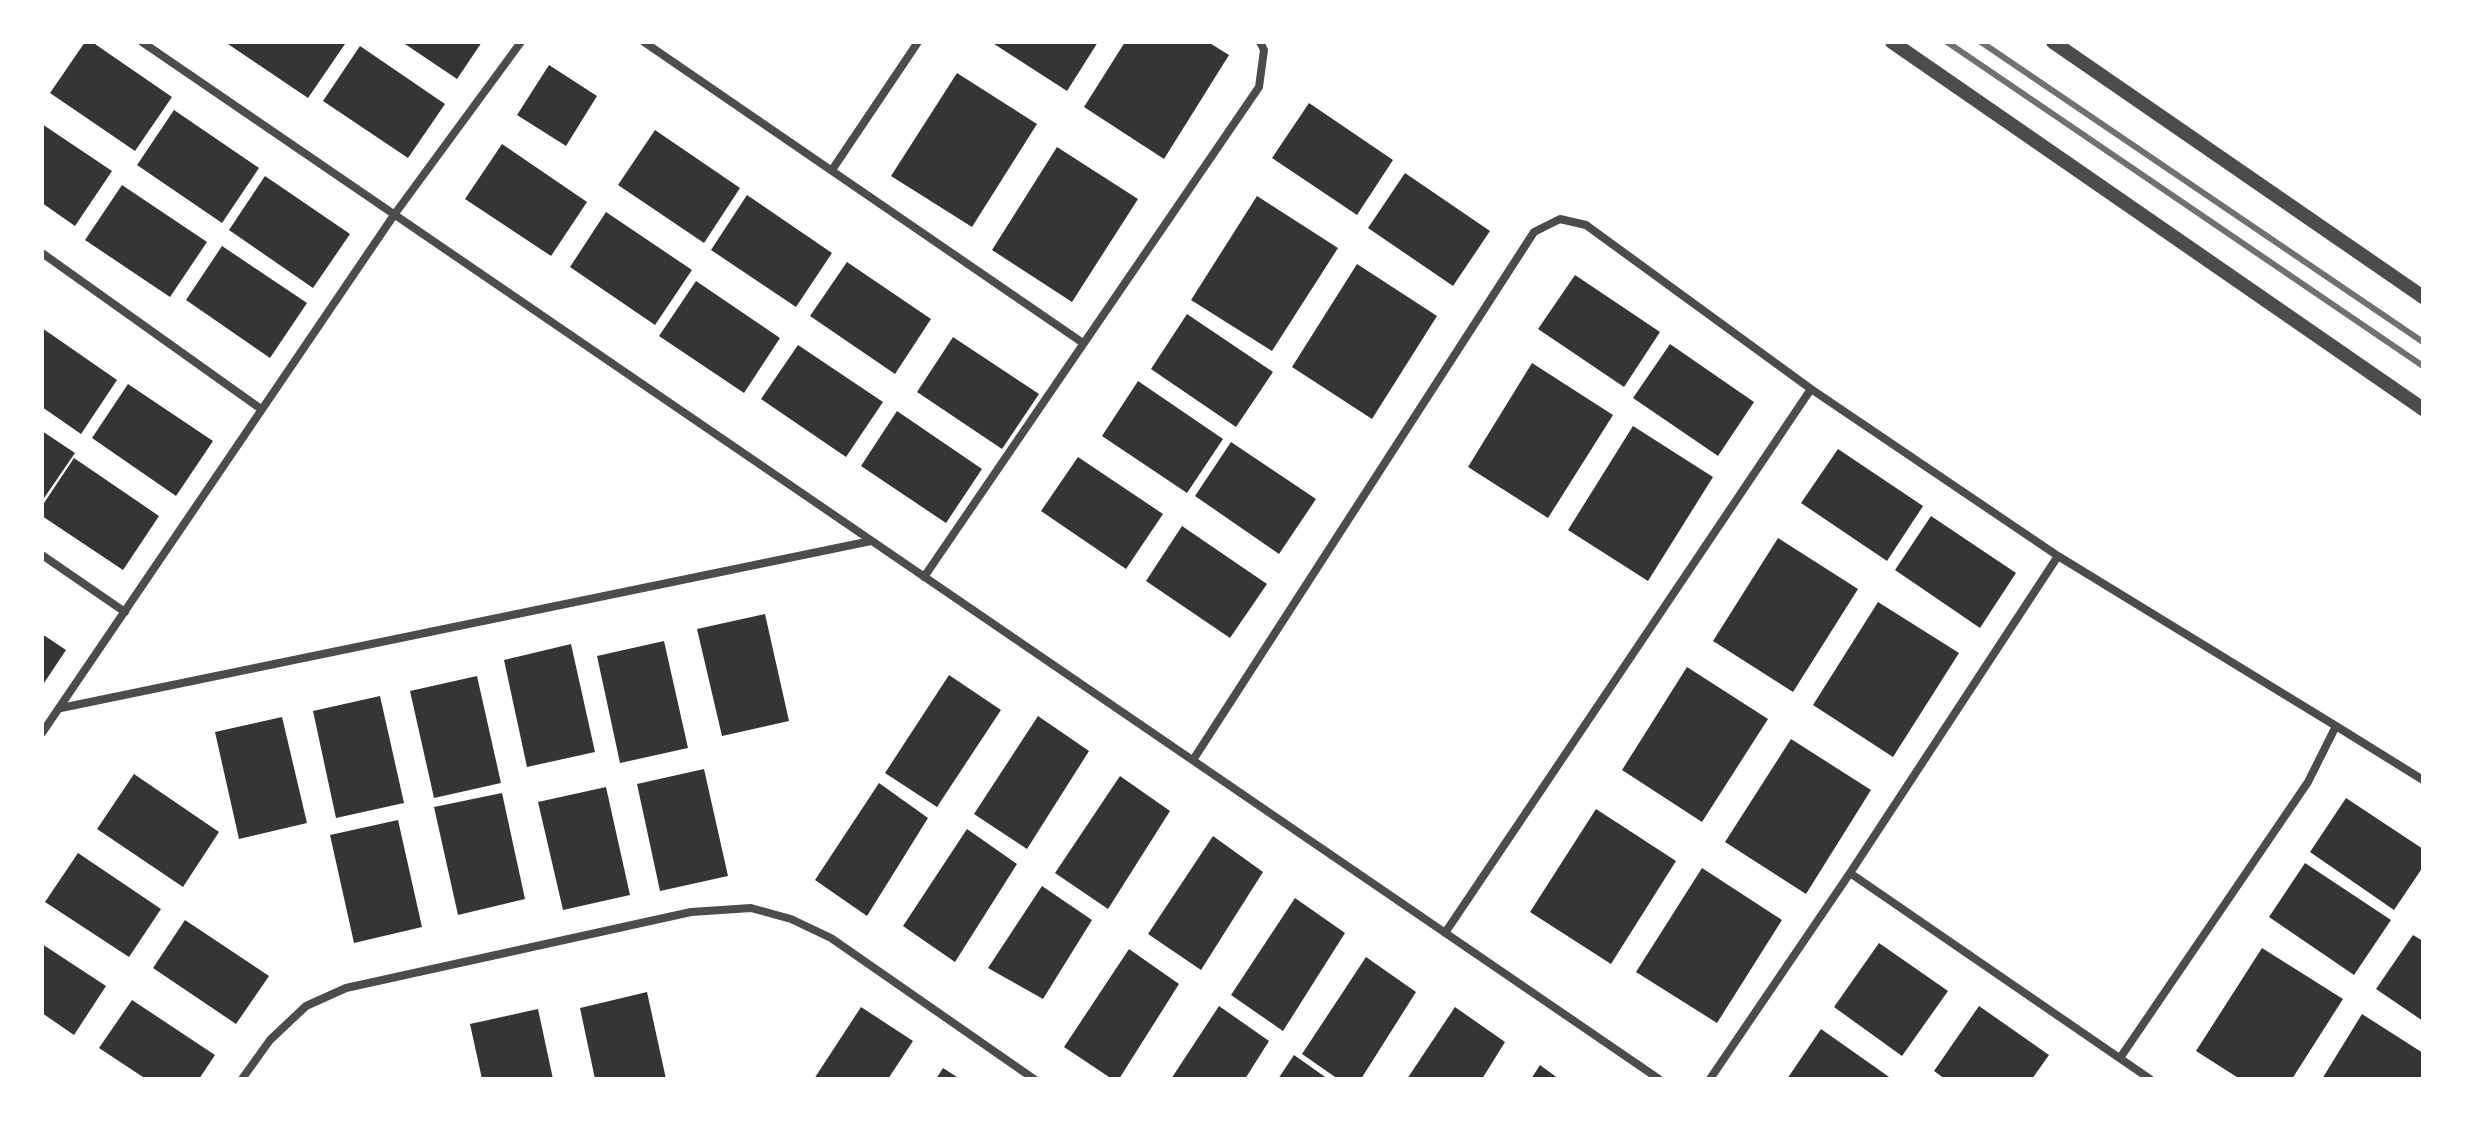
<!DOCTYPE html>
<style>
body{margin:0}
#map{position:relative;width:2465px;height:1121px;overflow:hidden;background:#fff;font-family:Cabin,sans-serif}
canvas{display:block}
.frame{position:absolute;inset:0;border:44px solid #fff;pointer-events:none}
</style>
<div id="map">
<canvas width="2465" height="1121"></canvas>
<div class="frame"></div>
</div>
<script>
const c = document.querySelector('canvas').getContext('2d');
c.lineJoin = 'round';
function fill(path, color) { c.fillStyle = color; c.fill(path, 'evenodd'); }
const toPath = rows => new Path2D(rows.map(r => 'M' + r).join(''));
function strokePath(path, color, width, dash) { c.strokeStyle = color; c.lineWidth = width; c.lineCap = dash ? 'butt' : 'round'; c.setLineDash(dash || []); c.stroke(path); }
fill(toPath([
 [85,42,92,42,172,97,135,151,50,93],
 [225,42,343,42,345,44,308,98],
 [402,42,482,42,457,79],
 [991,42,1098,42,1067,91],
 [1125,42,1208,42,1229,55,1164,159,1084,107],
 [360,46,445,104,408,158,323,101],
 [549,65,597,96,566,146,517,115],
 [957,73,1037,124,972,227,891,176],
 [1309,103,1393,160,1357,215,1272,158],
 [174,110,259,168,222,223,137,165],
 [42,124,112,171,75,226,42,203],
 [655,130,740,188,704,243,618,185],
 [502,144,587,202,551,256,465,199],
 [1057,147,1138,199,1072,302,992,250],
 [1405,173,1490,231,1453,286,1368,228],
 [265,176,350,234,313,288,229,230],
 [122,185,207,242,170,297,85,240],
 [747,195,832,253,796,307,711,250],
 [1257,196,1338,248,1272,351,1191,300],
 [606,212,692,270,655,325,570,267],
 [222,246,307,303,270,358,186,300],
 [847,262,931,319,895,374,810,316],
 [1357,264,1437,316,1372,419,1292,367],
 [1575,275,1660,332,1624,387,1538,329],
 [696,281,780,338,744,393,659,336],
 [1187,314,1273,372,1236,427,1151,369],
 [42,328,117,380,81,434,42,407],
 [953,337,1039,394,1002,449,917,392],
 [1670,344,1754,402,1718,456,1633,398],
 [798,345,883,402,846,457,761,399],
 [1532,363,1613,415,1548,518,1468,467],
 [1138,381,1223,439,1187,493,1102,436],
 [128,384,213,441,176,496,92,438],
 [897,411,982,469,946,523,861,466],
 [1633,426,1713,477,1648,581,1568,530],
 [42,431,75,453,42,501],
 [1231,442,1316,499,1279,554,1195,496],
 [1838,449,1923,506,1887,561,1801,503],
 [1078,457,1163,514,1126,569,1041,511],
 [74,458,159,516,123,570,42,516,42,506],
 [1931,516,2016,573,1980,628,1895,570],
 [1182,526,1267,584,1230,638,1146,581],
 [1778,538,1858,589,1793,692,1713,641],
 [1878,602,1959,653,1893,757,1813,705],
 [765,614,789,721,722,736,697,629],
 [42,634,66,650,42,686],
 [664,641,688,748,620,763,597,656],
 [571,644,595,752,527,767,504,660],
 [1687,667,1768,719,1702,822,1622,770],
 [949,675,1001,710,937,807,885,773],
 [477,676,501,783,434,798,410,691],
 [380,696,404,803,336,818,313,711],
 [1038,716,1089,751,1027,849,974,814],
 [282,717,307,823,239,839,215,732],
 [1791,739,1871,790,1806,894,1725,842],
 [704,769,728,876,660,891,637,784],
 [134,774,219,832,183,887,97,829],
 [1120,776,1170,811,1108,909,1055,873],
 [879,783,928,818,867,916,815,880],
 [606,787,630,895,563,910,538,802],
 [502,793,525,899,458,915,434,807],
 [2346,798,2423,849,2423,867,2394,910,2310,852],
 [1596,809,1676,861,1611,964,1530,912],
 [398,820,422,927,354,943,330,835],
 [967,829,1017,864,955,962,903,926],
 [1213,836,1263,872,1201,970,1148,934],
 [78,853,161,909,129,957,45,902],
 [2305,863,2391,920,2354,975,2269,917],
 [1702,868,1782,920,1717,1023,1636,972],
 [1042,886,1092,920,1043,999,988,968],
 [1295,898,1345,933,1283,1031,1231,995],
 [185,920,269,976,236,1024,153,968],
 [2413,935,2423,941,2423,1021,2376,989],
 [1879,943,1948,991,1902,1056,1834,1007],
 [42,944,106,986,74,1035,42,1013],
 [2262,948,2343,999,2292,1079,2240,1079,2196,1051],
 [1129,949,1179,984,1119,1079,1112,1079,1064,1047],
 [1366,957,1416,992,1361,1079,1338,1079,1302,1054],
 [647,992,666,1079,595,1079,580,1008],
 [132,1000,215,1055,199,1079,146,1079,99,1048],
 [1219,1006,1269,1041,1245,1079,1171,1079],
 [1979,1006,2049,1055,2032,1079,1945,1079,1934,1071],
 [861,1007,913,1041,888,1079,814,1079],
 [1455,1007,1505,1042,1482,1079,1407,1079],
 [538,1009,553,1079,482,1079,470,1024],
 [2362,1014,2423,1053,2423,1079,2322,1079],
 [1821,1029,1892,1079,1787,1079],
 [1294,1055,1328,1079,1278,1079],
 [1540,1065,1559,1079,1531,1079],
 [943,1068,960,1079,936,1079]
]), '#353535');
strokePath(toPath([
 [142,42,1659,1079],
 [644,42,1083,343],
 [832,170,918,42],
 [42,253,261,409],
 [42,555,125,612],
 [2058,556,1850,873,2150,1079],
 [924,577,1259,87,1264,50,1260,42],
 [61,708,871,541],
 [2336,726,2423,780],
 [42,733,394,215,521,42],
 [1193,760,1534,232,1560,219,1586,225,1811,389,2058,556,2336,726,2308,782,2120,1058],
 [1445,933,1811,389],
 [242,1079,270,1040,306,1006,346,988,691,912,751,908,791,919,831,938,1034,1079],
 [1710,1079,1850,873]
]), '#4c4c4c', 8);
strokePath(toPath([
 [1892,42,2423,409],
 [2053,42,2423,297]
]), '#4c4c4c', 14);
strokePath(toPath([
 [1947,42,2423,366],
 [1981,42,2423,342]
]), '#707070', 6);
</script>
